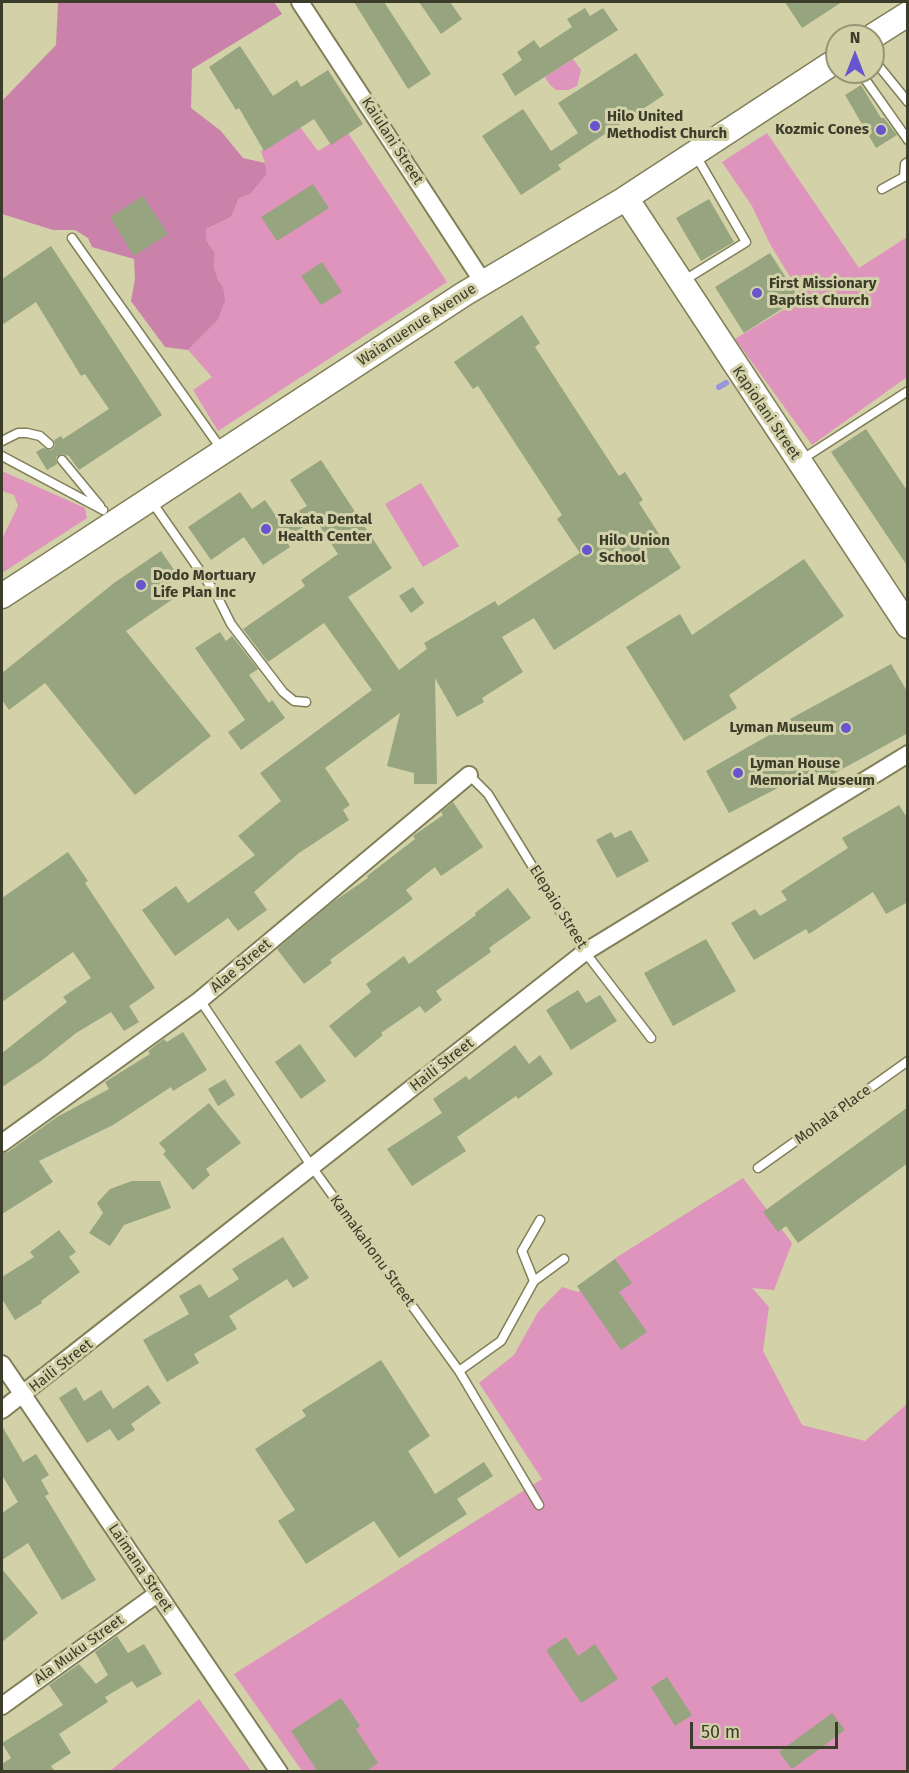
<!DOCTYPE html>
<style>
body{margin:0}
#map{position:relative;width:909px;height:1773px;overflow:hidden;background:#d2d1a7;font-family:"Fira Sans",sans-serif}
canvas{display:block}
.frame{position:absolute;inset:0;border:3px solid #3c3c2b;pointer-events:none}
.north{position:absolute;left:825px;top:24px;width:60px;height:60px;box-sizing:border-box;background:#d2d1a7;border:2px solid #969575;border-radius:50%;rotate:0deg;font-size:16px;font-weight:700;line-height:24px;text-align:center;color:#3c3c2b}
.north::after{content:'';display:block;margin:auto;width:21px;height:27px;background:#6854cd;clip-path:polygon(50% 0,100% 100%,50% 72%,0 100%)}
.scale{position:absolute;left:690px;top:1722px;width:148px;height:27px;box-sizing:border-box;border:3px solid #3c3c2b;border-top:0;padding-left:8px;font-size:18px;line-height:21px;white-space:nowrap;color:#3c3c2b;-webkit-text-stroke:4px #d2d1a7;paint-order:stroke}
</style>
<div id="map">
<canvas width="909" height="1773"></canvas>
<div class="frame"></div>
<div class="north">N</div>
<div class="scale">50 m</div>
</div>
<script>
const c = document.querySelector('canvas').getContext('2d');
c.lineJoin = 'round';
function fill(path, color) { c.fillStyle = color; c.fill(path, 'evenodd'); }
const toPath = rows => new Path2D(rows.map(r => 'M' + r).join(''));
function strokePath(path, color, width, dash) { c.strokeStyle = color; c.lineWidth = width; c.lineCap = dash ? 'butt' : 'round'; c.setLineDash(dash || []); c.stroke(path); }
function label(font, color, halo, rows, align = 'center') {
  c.font = font + ' "Fira Sans",sans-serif'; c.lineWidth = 6; c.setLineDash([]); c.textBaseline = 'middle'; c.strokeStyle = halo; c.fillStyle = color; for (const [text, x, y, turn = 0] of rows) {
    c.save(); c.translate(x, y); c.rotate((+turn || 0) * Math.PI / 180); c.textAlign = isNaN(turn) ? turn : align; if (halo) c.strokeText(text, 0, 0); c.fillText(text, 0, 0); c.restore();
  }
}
fill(toPath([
 [573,59,581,70,577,86,568,90,556,90,550,85,545,77],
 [300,127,318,151,348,133,447,282,218,431,193,390,212,377,188,350,218,320,223,287,218,280,214,267,215,253,206,240,206,229,231,217,239,198,250,194,265,163,261,151],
 [767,133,859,268,907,237,907,377,812,445,735,339,803,298,770,244,752,206,722,162],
 [2,471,85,508,87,518,2,573,2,539,18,506,14,495,2,491],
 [421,483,459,546,423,567,385,504],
 [743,1178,792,1243,774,1290,752,1288,769,1307,763,1351,802,1425,865,1441,907,1404,907,1771,302,1771,234,1674,542,1479,479,1383,514,1355,538,1312,562,1287,578,1292,617,1257],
 [199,1699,251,1771,110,1771]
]), '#de94bc');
fill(toPath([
 [58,2,274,2,282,14,192,69,191,108,221,131,243,158,265,163,266,175,250,194,239,198,231,217,206,229,206,240,215,253,214,267,218,280,223,287,225,300,218,320,188,350,165,347,131,301,135,279,134,259,92,247,88,238,75,230,53,230,2,214,2,101,56,45]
]), '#ca82aa');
strokePath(toPath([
 [719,387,726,383]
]), '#9995dc', 6);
fill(toPath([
 [354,2,384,2,431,74,408,89],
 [419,2,450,2,462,19,441,34],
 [785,2,842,2,802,28],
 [585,8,590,16,603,8,618,30,515,96,502,74,522,60,517,52,534,40,540,48,572,27,567,19],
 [240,46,273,96,297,80,301,87,328,70,363,124,331,145,314,119,264,151,239,108,236,110,209,67],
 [636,53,664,95,558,165,561,169,521,195,482,136,523,109,551,151,578,133,558,103],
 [861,85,881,118,884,118,897,135,876,148,845,95],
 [313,184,329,208,277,241,261,217],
 [143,196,168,234,134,256,110,217],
 [709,199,734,242,701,261,676,218],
 [51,246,162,415,79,470,69,456,62,454,56,457,57,464,47,470,36,452,43,448,52,450,55,446,54,440,61,436,63,439,109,409,85,374,81,376,36,302,2,325,2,279],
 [770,253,799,298,744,333,715,287],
 [322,262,342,292,321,305,301,276],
 [522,315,540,343,535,347,619,476,625,472,643,500,639,503,681,568,554,650,534,618,502,637,523,672,482,698,484,702,457,717,435,678,437,784,414,784,414,773,387,766,400,713,325,768,350,805,343,810,349,820,299,853,254,892,267,910,238,931,228,918,175,956,142,910,176,886,188,903,255,855,238,836,281,801,260,773,372,690,324,623,268,662,243,629,305,586,301,580,338,554,315,519,285,539,290,547,263,565,244,537,211,560,188,527,240,492,252,509,265,500,280,522,307,506,290,480,321,460,392,568,348,597,399,670,427,649,424,643,495,601,498,606,580,553,557,519,562,515,478,386,473,389,454,362],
 [866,429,908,492,908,567,831,452],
 [161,551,179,577,164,586,173,599,126,631,211,736,135,795,45,683,9,710,2,700,2,673,114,583],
 [804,559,844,616,729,695,737,708,684,741,626,647,680,614,692,635],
 [413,587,424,603,411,613,399,596],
 [220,632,226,641,232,636,258,669,249,675,269,703,272,700,285,718,241,750,228,732,245,720,195,648],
 [891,664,908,693,908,733,824,779,821,775,803,784,799,777,729,813,706,771,792,722,790,719],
 [453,802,483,847,441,876,435,867,406,890,413,899,330,960,332,963,304,984,277,949,333,902,368,878,367,876,415,839,413,836,443,815,441,812],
 [899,805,908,819,908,902,886,914,873,892,809,934,806,929,754,960,731,923,755,909,760,916,787,900,781,891,848,848,842,838],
 [631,830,649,861,617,878,596,840,611,832,615,838],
 [68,852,88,881,85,883,155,988,129,1006,139,1022,124,1031,111,1012,76,1033,41,1061,2,1087,2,1053,67,1002,63,997,91,978,73,952,2,1002,2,898],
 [508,888,531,918,489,948,491,952,436,991,442,1000,425,1013,420,1006,381,1033,383,1035,355,1058,329,1026,371,992,366,984,404,956,409,964,476,915,475,913],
 [706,939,736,991,673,1026,644,973],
 [578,990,586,1003,600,995,617,1021,571,1050,546,1010],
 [183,1032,207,1070,173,1091,171,1087,113,1125,39,1161,53,1182,2,1214,2,1153,8,1152,57,1117,109,1089,105,1082,150,1054,148,1051,164,1039,167,1042],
 [300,1044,326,1081,301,1099,275,1062],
 [515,1045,529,1064,540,1055,553,1074,518,1099,516,1096,457,1137,466,1151,412,1186,387,1149,442,1113,433,1099,466,1076,469,1080],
 [225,1079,235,1095,218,1106,208,1089],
 [209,1103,241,1143,206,1169,210,1175,193,1190,163,1154,166,1151,159,1143],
 [908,1107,908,1163,798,1243,786,1226,778,1232,763,1212],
 [132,1181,160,1181,171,1208,124,1225,110,1246,89,1233,103,1213,97,1203,110,1189],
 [59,1230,76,1252,69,1257,80,1272,41,1301,42,1303,15,1320,2,1299,2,1277,34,1257,30,1252],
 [283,1237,309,1278,293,1288,287,1279,229,1316,237,1329,194,1354,199,1363,167,1382,143,1340,189,1314,179,1296,200,1284,209,1298,239,1279,232,1269],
 [615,1259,632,1283,619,1292,647,1332,621,1350,577,1286],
 [381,1360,430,1436,408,1451,435,1494,484,1462,493,1476,457,1499,467,1514,399,1558,374,1521,306,1564,278,1521,295,1510,255,1449,306,1416,302,1410],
 [148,1385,161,1403,131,1424,135,1430,118,1441,110,1429,87,1443,59,1398,76,1387,84,1401,101,1390,113,1409],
 [2,1426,23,1462,36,1454,49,1475,41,1480,49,1494,45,1496,96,1580,62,1600,28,1543,2,1560,2,1513,18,1502,2,1475],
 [2,1569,38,1613,2,1642],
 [117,1636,128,1653,144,1644,162,1674,137,1688,132,1681,105,1697,108,1702,59,1734,71,1753,51,1766,55,1772,2,1772,2,1764,11,1758,2,1743,63,1705,49,1685,79,1664,96,1684,108,1675,95,1652],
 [566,1637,578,1656,595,1644,618,1679,581,1703,546,1650],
 [667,1677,692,1715,675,1726,651,1687],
 [341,1698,360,1726,356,1729,378,1763,365,1772,318,1772,291,1731],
 [832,1713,845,1730,792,1769,779,1752]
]), '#96a57f');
const lane = toPath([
 [873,59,908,102],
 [860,72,908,140],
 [882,189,904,177,905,164,908,162],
 [72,238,222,450],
 [683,281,746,242,695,154],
 [2,441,18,433,27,433,40,436,49,444],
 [2,456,103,510],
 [62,460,100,506],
 [801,460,908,391],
 [152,502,216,594,231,624,283,692,294,701,306,702],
 [469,775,488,794,585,952,651,1038],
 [200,1000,312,1167,459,1371,539,1505],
 [758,1168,908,1061],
 [534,1281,522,1251,540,1220],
 [459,1371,501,1341,534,1281,564,1259]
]);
const street = toPath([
 [300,2,483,282],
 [2,1143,200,1000,469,775],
 [2,1364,279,1772],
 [2,1410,585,952,908,754],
 [2,1706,157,1594]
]);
const secondary = toPath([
 [873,36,908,14],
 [626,198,908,626],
 [2,596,464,294,623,200,837,60]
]);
strokePath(lane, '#817f58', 11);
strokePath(street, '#817f58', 20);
strokePath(secondary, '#817f58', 27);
strokePath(lane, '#fff', 8);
strokePath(street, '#fff', 16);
strokePath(secondary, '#fff', 24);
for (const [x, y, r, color] of [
 [595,126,6,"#6854cd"],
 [881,130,6,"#6854cd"],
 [757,293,6,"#6854cd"],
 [266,529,6,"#6854cd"],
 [587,550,6,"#6854cd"],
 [141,585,6,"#6854cd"],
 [846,728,6,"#6854cd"],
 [738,773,6,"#6854cd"]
]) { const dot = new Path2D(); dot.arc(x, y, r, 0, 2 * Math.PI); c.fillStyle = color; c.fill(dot); strokePath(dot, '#d2d1a7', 2); }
label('bold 15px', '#3c3c2b', '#d2d1a7', [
 ["Hilo United",607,117],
 ["Methodist Church",607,134],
 ["Kozmic Cones",869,130,"right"],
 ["First Missionary",769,284],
 ["Baptist Church",769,301],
 ["Takata Dental",278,520],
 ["Health Center",278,537],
 ["Hilo Union",599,541],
 ["School",599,558],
 ["Dodo Mortuary",153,576],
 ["Life Plan Inc",153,593],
 ["Lyman Museum",834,728,"right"],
 ["Lyman House",750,764],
 ["Memorial Museum",750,781]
], 'left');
label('15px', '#3c3c2b', '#d2d1a7', [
 ["Kaiulani Street",392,141,57],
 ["Waianuenue Avenue",417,325,-33],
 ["Kapiolani Street",766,413,56],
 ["Elepaio Street",558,907,58],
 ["Alae Street",241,966,-40],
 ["Haili Street",442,1065,-38],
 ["Mohala Place",833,1115,-36],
 ["Kamakahonu Street",372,1251,54],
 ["Haili Street",61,1366,-38],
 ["Laimana Street",140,1568,56],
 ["Ala Muku Street",79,1650,-36]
]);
</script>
